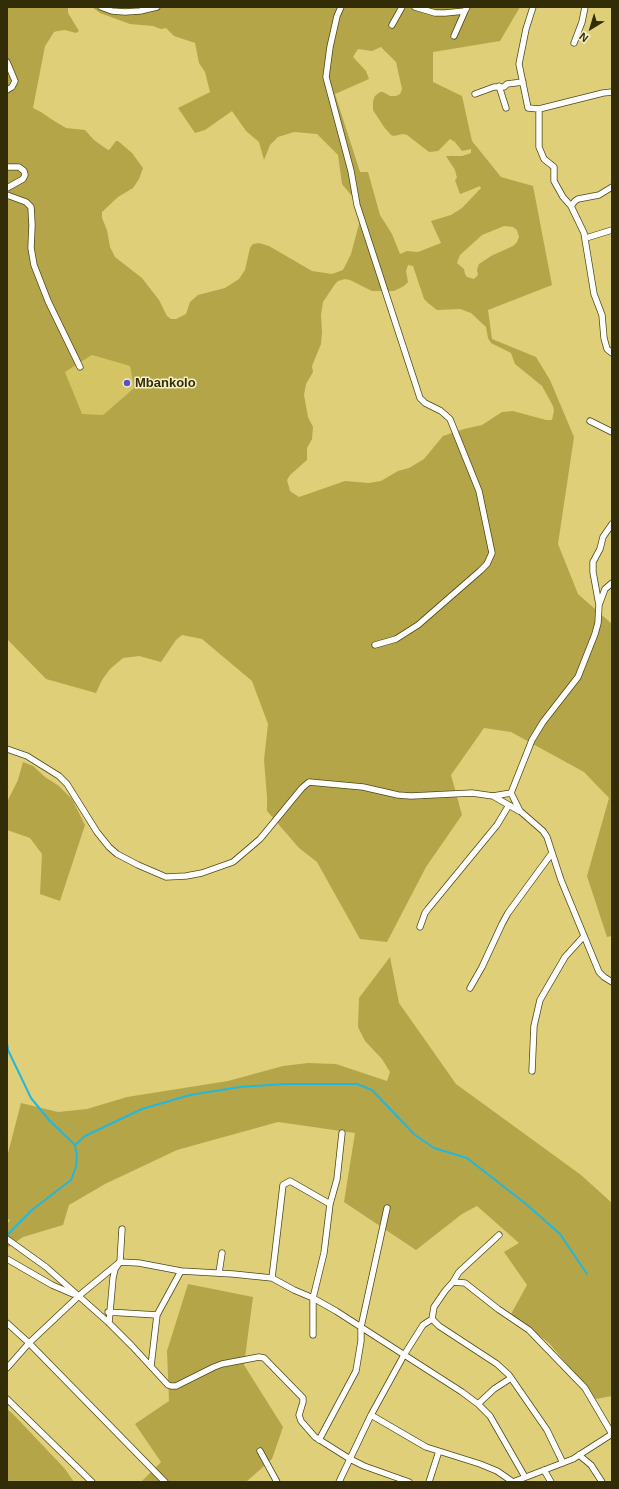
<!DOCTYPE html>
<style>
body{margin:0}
#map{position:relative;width:619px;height:1489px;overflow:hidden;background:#decf78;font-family:Helvetica,sans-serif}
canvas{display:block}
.frame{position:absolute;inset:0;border:8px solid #332d07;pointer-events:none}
.north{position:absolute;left:571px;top:8px;width:40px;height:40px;-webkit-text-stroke:3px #f6f0c6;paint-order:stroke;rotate:218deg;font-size:11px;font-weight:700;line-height:16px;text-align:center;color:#332d07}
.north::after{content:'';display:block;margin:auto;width:14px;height:18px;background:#332d07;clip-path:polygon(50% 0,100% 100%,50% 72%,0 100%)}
</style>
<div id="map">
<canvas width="619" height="1489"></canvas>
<div class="frame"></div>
<div class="north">N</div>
</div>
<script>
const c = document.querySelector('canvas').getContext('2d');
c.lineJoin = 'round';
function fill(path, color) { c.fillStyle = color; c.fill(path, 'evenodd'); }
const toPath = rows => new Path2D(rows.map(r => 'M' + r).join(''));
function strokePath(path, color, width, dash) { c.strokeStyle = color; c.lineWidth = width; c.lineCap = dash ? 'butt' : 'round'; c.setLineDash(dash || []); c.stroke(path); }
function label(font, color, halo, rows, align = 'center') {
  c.font = font + ' Helvetica,sans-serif'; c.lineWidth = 3; c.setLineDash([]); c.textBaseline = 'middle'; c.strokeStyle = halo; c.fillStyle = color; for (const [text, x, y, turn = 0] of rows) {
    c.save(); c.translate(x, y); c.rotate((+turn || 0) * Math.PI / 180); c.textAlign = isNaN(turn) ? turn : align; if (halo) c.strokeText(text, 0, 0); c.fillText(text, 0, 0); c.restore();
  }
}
fill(toPath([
 [92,355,130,366,134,388,103,415,81,414,65,372]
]), '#d4c463');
fill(toPath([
 [7,7,68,7,68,13,79,31,76,33,65,30,58,31,54,32,49,40,45,46,33,108,41,112,51,119,66,128,85,130,94,140,108,150,110,149,116,141,118,141,132,153,143,168,139,179,133,188,118,197,102,212,102,218,107,230,110,247,115,257,142,278,159,300,167,316,171,319,176,319,186,314,190,302,198,295,225,288,239,279,245,270,250,248,253,244,259,243,269,246,312,271,332,274,343,270,351,254,362,213,361,207,342,184,338,155,317,134,294,132,278,137,270,145,264,160,259,142,246,131,232,111,205,130,195,133,178,108,210,92,205,72,199,63,195,43,174,36,166,28,161,29,153,26,130,24,100,13,92,7,520,7,500,41,433,52,433,82,462,96,472,141,501,177,533,186,552,285,488,310,492,339,536,357,550,380,574,437,558,544,578,594,612,624,612,936,607,937,587,876,609,798,584,772,511,732,484,728,451,775,462,815,426,867,387,942,360,939,317,862,299,848,267,811,267,797,264,760,268,724,252,681,202,639,182,635,176,640,161,662,139,656,123,658,110,669,102,680,96,693,46,679,7,639],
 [381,47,396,62,402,89,400,94,396,96,390,96,383,92,380,92,375,96,373,101,373,110,384,127,391,135,394,136,403,134,407,135,429,152,438,151,450,139,455,142,462,151,471,149,471,153,462,156,446,156,455,170,457,178,455,180,460,194,468,191,480,186,481,188,462,208,451,215,431,221,441,243,418,252,407,251,400,254,392,234,380,215,368,172,360,172,335,94,369,79,366,71,353,57,358,49,372,51],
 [504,226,513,227,517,230,519,237,517,242,513,246,491,256,479,264,477,270,478,275,474,279,467,277,465,274,464,269,457,263,460,255,482,235],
 [408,265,413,266,424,299,428,303,437,310,460,309,471,313,486,327,488,338,491,343,511,353,515,364,542,386,553,406,554,411,552,420,546,420,513,411,502,412,482,425,464,429,443,436,424,459,409,468,398,471,381,481,369,483,345,481,299,497,290,491,287,480,290,475,307,460,307,448,312,439,313,427,308,417,304,395,306,384,313,372,312,366,321,344,322,332,321,315,323,302,335,284,338,281,345,279,350,280,372,291,394,291,404,286,408,282,406,271],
 [92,355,130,366,134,388,103,415,82,414,65,372],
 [23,762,33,766,45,777,59,786,72,799,85,825,60,901,40,894,42,854,30,838,7,830,7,802,18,780],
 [390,957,399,1003,456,1084,581,1175,612,1203,612,1396,596,1399,549,1343,511,1314,527,1285,504,1252,519,1243,477,1206,462,1214,416,1250,344,1202,355,1133,278,1122,177,1150,105,1184,69,1205,63,1225,23,1237,7,1248,7,1224,10,1220,7,1219,7,1157,21,1103,58,1112,87,1109,127,1097,228,1081,283,1066,308,1063,336,1064,387,1081,390,1072,382,1059,365,1041,358,1027,359,998],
 [188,1284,253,1297,244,1365,283,1427,272,1459,246,1482,141,1482,161,1462,135,1424,169,1401,167,1351],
 [7,1409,13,1414,65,1469,74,1482,7,1482]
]), '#b5a549');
strokePath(toPath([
 [7,1043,8,1050,31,1098,49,1120,75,1145,77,1156,76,1167,71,1180,32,1210,11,1231,7,1236],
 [75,1145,85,1136,142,1109,190,1095,240,1087,285,1084,357,1084,372,1090,415,1135,434,1148,467,1158,526,1204,560,1234,587,1274]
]), '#23b7db', 2);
const minor = toPath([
 [101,7,112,11,125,12,140,11,157,7],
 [341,7,337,16,330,47,326,77,351,171,357,205,420,398,425,403,441,411,450,419,479,491,492,553,487,564,480,571,418,625,396,639,375,645],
 [415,7,435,13,445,13,465,11,467,7],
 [533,7,526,29,519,64,528,108,539,109,539,147,544,159,554,167,554,181,563,197,571,206,584,233,594,294,602,315,604,338,607,349,612,353],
 [392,25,402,7],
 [454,36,465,11],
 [574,43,582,22,585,7],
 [7,62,15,81,12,87,7,90],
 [499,86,506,108],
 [475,94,494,87,504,87,507,84,523,82],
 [539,109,603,93,612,92],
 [7,167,19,167,24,171,25,175,23,179,7,188],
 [7,195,26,202,31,207,32,225,31,248,34,265,48,301,80,367],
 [571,206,575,201,578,199,599,195,612,187],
 [586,238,612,230],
 [590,421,612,432],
 [612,524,603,537,600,549,593,562,593,572,599,605,598,623,595,634,578,677,543,722,532,740,511,793,520,811,543,831,547,837,561,880,599,972,604,977,612,982],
 [599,605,605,589,612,583],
 [7,749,27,756,59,776,67,784,97,832,109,847,117,854,138,865,166,877,186,876,202,873,233,862,260,839,302,788,309,782,363,787,398,795,411,796,472,793,493,796,511,793],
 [493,796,519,811],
 [420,927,425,913,428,909,497,825,509,805],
 [470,988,482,967,502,924,508,913,552,853],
 [532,1071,534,1026,540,1000,565,957,584,936],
 [330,1204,337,1179,342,1133],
 [7,1239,46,1267,109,1323,132,1346,168,1385,171,1386,176,1386,214,1367,222,1364,259,1357,264,1358,303,1398,303,1402,299,1415,301,1421,315,1437,350,1459,364,1466,409,1482],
 [7,1259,52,1285,73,1294],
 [219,1273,222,1253],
 [272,1278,283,1185,290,1181,330,1204,324,1253,313,1298,313,1335],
 [453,1282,459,1272,499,1235],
 [108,1312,157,1315,181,1271],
 [432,1319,434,1307,445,1291,453,1282,465,1283,498,1309,529,1330,585,1388,612,1434],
 [7,1323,29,1343,165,1482],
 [109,1323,113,1278,115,1269,120,1262,139,1263,181,1271,233,1274,272,1278,294,1290,313,1298,336,1311,462,1392,478,1404,490,1416,525,1477],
 [151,1366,157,1315],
 [7,1368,29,1343,81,1294,120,1262,122,1229],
 [7,1399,92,1482],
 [478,1404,494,1389,511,1378],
 [371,1415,426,1447,480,1464,497,1471,513,1482],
 [319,1440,356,1371,361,1341,361,1327,387,1208],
 [260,1451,277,1482],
 [579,1455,591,1465,602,1482],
 [544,1470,551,1482],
 [339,1482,371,1415,404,1355,423,1325,432,1319,439,1326,497,1364,509,1375,547,1430,563,1463],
 [429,1482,439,1451],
 [513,1482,573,1459,612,1434]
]);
strokePath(minor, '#50481a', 7);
strokePath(minor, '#fff', 5.5);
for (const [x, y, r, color] of [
 [127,383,4,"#5752ca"]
]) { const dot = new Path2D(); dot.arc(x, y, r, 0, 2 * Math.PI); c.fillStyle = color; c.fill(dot); strokePath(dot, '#f6f0c6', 1.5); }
label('bold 13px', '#332d07', '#f6f0c6', [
 ["Mbankolo",135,383]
], 'left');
</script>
